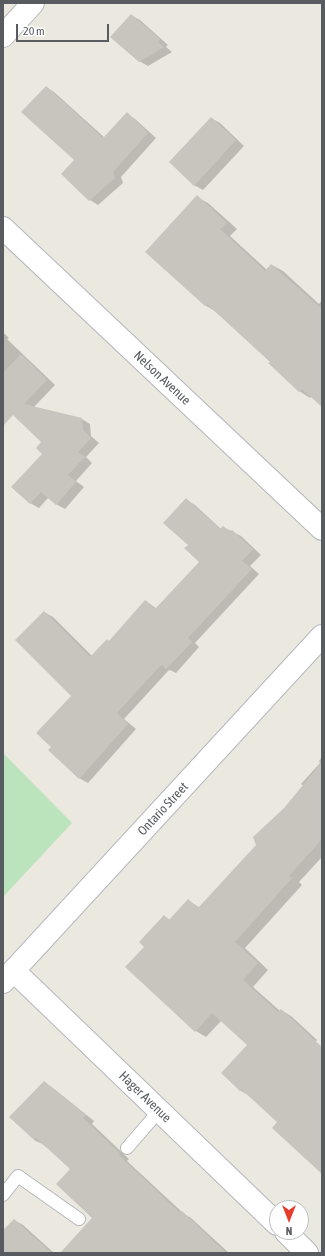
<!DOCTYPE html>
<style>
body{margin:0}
#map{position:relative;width:325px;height:1256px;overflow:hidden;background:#ebe9df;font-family:"Asap Condensed",sans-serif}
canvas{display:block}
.frame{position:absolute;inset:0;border:4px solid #585c60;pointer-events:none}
.north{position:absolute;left:269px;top:1200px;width:40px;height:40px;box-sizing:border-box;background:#fff;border:1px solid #bcbebf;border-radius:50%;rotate:180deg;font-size:11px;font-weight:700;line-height:16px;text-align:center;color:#585c60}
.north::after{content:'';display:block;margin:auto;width:14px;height:18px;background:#e53c2c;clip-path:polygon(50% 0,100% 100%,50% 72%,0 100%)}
.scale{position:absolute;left:16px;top:24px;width:93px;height:18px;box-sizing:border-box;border:2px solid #585c60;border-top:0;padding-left:5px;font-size:12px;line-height:14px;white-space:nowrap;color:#585c60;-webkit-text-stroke:3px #fff;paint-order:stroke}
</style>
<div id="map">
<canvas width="325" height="1256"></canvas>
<div class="frame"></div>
<div class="north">N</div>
<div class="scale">20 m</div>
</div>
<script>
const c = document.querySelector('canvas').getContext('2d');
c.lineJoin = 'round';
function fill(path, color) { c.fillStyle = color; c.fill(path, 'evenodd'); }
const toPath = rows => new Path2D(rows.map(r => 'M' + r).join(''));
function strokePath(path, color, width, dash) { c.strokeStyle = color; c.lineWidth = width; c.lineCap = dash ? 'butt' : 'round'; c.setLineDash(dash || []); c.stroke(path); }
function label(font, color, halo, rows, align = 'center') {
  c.font = font + ' "Asap Condensed",sans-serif'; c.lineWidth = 3.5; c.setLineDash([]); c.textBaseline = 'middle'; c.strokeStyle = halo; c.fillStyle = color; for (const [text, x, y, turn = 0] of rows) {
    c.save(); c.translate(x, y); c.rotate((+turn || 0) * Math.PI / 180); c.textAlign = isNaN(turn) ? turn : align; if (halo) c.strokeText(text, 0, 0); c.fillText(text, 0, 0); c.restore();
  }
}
fill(toPath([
 [3,753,72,823,3,897]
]), '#bbe3bc');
fill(toPath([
 [131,15,140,20,168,45,166,47,172,52,148,66,139,61],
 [46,87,54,92,105,138,127,114,135,119,156,138,121,177,123,183,98,205,90,200,75,160],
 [211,118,220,123,244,146,203,190,194,185],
 [197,197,208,203,237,229,230,236,267,270,272,265,283,271,319,304,322,300,322,406,312,396,310,398,299,391,271,362,216,312,205,305],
 [3,332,9,338,7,339,55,385,34,407,82,419,90,424,91,436,99,443,86,457,92,463,76,481,84,487,65,509,56,504,49,497,39,508,30,503,43,454,42,442,3,405],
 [186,500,195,505,221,529,223,527,241,536,261,555,250,566,259,574,195,643,199,647,176,673,170,670,168,671,124,719,136,729,88,783,79,778,52,747,72,696,44,612,53,617,92,656,110,642,146,601,157,609,200,562,189,545],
 [322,757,322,857,299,882,302,885,245,948,268,970,253,987,280,1011,281,1010,291,1016,317,1040,312,1045,322,1054,322,1171,279,1122,250,1096,241,1091,222,1073,249,1045,222,1020,206,1037,196,1031,145,947,164,916,170,920,188,900,200,908,257,845,304,786,301,784,320,763,319,761],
 [44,1082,53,1088,94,1121,92,1124,129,1159,127,1161,183,1213,191,1218,229,1253,80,1253,93,1218,72,1169,44,1145,34,1140],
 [14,1220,23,1225,54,1253,3,1253,3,1232]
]), '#0003');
fill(toPath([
 [131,14,160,39,158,42,164,47,139,62,110,37],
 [46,86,103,138,127,112,148,133,113,172,115,178,89,201,61,174,74,160,21,112],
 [211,117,236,140,194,186,169,162],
 [197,195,227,223,220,229,265,271,271,264,322,309,322,407,302,389,299,392,268,363,270,362,207,304,205,306,145,252],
 [21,354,47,380,24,404,82,418,83,430,91,438,78,452,85,457,68,475,76,482,56,505,41,492,30,504,11,487,42,454,36,448,41,442,13,415,3,426,3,373],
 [186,498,220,529,223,526,230,532,232,530,253,549,242,561,252,569,188,638,192,642,166,669,162,665,159,667,117,713,128,724,79,779,48,750,51,747,36,733,71,696,15,640,44,611,90,657,107,639,109,641,145,600,155,609,199,562,184,548,188,545,163,523],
 [322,762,322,839,289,876,292,878,235,942,258,963,243,980,278,1012,281,1009,322,1047,322,1174,272,1128,277,1122,242,1090,240,1091,221,1073,247,1045,212,1013,195,1032,125,967,144,947,139,942,164,915,169,920,188,899,198,908,256,845,253,837,284,808],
 [44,1081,86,1115,83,1118,120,1153,119,1155,180,1213,182,1211,226,1253,60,1253,92,1218,56,1184,70,1169,36,1138,34,1140,9,1117],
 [14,1219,52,1253,3,1253,3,1230]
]), '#c8c5bf');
const service = toPath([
 [127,1148,159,1111],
 [3,1195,18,1176,79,1219]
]);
const minor = toPath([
 [14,971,277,1224],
 [286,1232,307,1253]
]);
const tertiary = toPath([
 [3,36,33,3],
 [3,228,322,529],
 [3,982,322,636]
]);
strokePath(service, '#b5b7bc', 14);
strokePath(minor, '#b5b7bc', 24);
strokePath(tertiary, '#b5b7bc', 24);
strokePath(service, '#fff', 12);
strokePath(minor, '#fff', 22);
strokePath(tertiary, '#fff', 22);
label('13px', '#585c60', '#fff', [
 ["Nelson Avenue",162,378,43],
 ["Ontario Street",163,809,-47],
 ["Hager Avenue",145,1097,44]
]);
</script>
